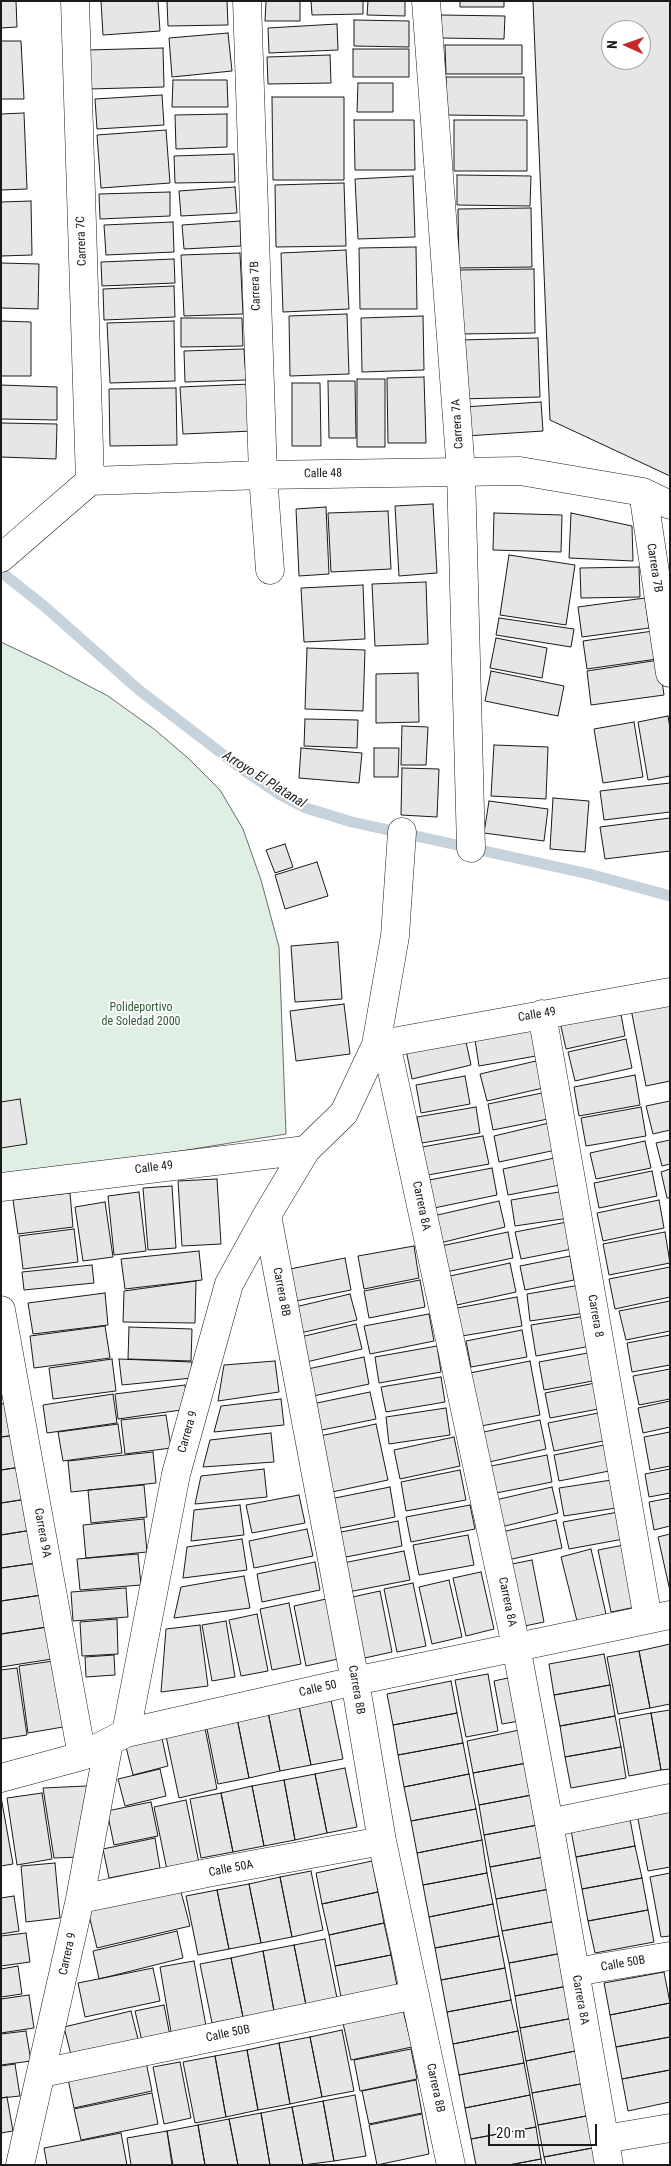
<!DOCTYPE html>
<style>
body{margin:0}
#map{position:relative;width:671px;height:2166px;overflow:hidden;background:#fff;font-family:"Roboto Condensed",sans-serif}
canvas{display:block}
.frame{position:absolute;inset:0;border:2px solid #1a1a1a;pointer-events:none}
.north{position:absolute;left:601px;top:20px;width:50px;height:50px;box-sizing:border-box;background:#fff;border:1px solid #a3a3a3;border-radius:50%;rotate:272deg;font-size:14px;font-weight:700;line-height:20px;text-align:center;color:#1a1a1a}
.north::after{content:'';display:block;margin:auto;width:18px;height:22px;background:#c62828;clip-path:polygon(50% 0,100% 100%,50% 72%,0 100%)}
.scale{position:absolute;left:488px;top:2124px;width:109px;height:22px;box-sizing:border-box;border:2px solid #1a1a1a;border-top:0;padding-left:6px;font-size:15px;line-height:18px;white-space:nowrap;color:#1a1a1a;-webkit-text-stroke:4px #fff;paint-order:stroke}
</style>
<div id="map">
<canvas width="671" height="2166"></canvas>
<div class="frame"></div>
<div class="north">N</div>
<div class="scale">20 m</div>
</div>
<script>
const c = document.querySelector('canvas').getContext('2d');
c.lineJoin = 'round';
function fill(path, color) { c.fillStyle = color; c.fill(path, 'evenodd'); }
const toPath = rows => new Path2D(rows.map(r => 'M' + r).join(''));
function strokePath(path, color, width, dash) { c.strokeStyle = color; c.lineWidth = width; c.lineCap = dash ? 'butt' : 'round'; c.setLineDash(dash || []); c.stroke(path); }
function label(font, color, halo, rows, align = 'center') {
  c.font = font + ' "Roboto Condensed",sans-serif'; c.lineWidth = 4; c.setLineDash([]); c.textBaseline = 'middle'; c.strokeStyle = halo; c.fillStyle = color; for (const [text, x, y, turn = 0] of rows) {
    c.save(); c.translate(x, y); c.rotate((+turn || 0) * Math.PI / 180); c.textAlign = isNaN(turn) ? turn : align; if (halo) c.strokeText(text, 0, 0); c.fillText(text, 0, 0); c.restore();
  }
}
const green = toPath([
 [1,642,49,665,108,696,154,729,188,758,220,790,243,829,261,880,279,947,286,1134,1,1180,1,642]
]);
fill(green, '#e0efe3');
strokePath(green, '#6a6a6a', 1);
strokePath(toPath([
 [1,572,44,606,139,690,242,769,279,794,306,808,352,822,589,874,670,896]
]), '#c6d2dc', 11);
const building = toPath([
 [1,1,16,1,17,27,1,28,1,1],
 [101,1,158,1,160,31,103,35,101,1],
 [167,1,227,1,228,25,168,26,167,1],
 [266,1,300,1,300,21,265,21,266,1],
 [311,1,363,1,363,14,312,15,311,1],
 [368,1,405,1,405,16,367,15,368,1],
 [460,1,504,1,504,7,460,7,460,1],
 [533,1,670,1,670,476,550,420,533,1],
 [611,30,641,30,641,60,611,60,611,30],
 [441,15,505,16,504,39,441,38,441,15],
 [354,20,409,21,409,47,354,46,354,20],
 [337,24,338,50,269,53,268,28,337,24],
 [228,33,232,71,172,77,169,38,228,33],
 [1,41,21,41,24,99,1,99,1,41],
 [445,45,522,45,522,74,446,74,445,45],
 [163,48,164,87,88,89,87,50,163,48],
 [353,49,409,49,409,77,353,77,353,49],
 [330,55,331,83,268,84,267,57,330,55],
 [446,77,524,77,524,116,446,115,446,77],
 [173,80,227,80,228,107,172,107,173,80],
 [358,83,393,83,393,112,357,112,358,83],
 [162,95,164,125,97,129,95,99,162,95],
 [272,97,344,97,344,180,273,180,272,97],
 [24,113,27,189,1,190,1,114,24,113],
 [227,114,227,147,176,149,175,115,227,114],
 [354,120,414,120,415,170,355,170,354,120],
 [454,120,527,120,527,171,454,171,454,120],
 [166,130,170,183,101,188,97,135,166,130],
 [234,154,235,182,175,183,174,156,234,154],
 [457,175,531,176,530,206,457,205,457,175],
 [413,176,415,237,358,239,355,179,413,176],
 [344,183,346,246,276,247,275,185,344,183],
 [235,187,237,213,181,216,179,191,235,187],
 [170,192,170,216,100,219,99,194,170,192],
 [31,201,32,255,1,256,1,202,31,201],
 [531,208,532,267,459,268,458,209,531,208],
 [240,221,241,246,184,249,182,225,240,221],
 [173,222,174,252,106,255,104,225,173,222],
 [416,247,417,309,360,309,359,248,416,247],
 [346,250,349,309,283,312,281,253,346,250],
 [240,253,243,314,184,316,181,255,240,253],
 [174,259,175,283,102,286,101,262,174,259],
 [1,263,39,264,38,309,1,308,1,263],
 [534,269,535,333,459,334,459,270,534,269],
 [174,286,175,317,104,320,103,289,174,286],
 [347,314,349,374,290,376,289,316,347,314],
 [423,316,424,370,362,372,361,318,423,316],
 [181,318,242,318,243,346,181,347,181,318],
 [1,321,31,322,31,376,1,376,1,321],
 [174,321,175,381,110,383,107,323,174,321],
 [538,338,540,397,459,399,459,340,538,338],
 [244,349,246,380,185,382,184,351,244,349],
 [424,377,426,443,388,443,387,378,424,377],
 [357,379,385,379,385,447,357,447,357,379],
 [328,381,355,381,356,438,329,438,328,381],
 [292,383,320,383,321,446,292,446,292,383],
 [251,384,253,431,183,434,180,387,251,384],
 [1,385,57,387,57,420,1,419,1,385],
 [176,388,177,445,110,446,109,389,176,388],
 [541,402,543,431,466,436,464,407,541,402],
 [1,423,57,424,56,459,1,457,1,423],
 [433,504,437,573,399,576,395,506,433,504],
 [326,507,329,574,299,576,296,509,326,507],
 [388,511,391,569,331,572,328,513,388,511],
 [494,513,562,515,561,552,493,550,494,513],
 [571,513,632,526,633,561,569,558,571,513],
 [509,555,575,565,566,625,500,615,509,555],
 [639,567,640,597,581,598,580,568,639,567],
 [426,582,428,644,375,646,372,584,426,582],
 [363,585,365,639,304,642,301,588,363,585],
 [645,598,649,628,582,637,578,607,645,598],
 [499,618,574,629,571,647,496,635,499,618],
 [653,631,657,659,587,669,583,641,653,631],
 [496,638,547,648,542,678,490,668,496,638],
 [307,648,365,650,363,711,305,709,307,648],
 [659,660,664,695,591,705,587,671,659,660],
 [491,671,564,686,558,716,485,701,491,671],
 [418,673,419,722,376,723,376,674,418,673],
 [668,716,670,728,670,776,648,780,638,722,668,716],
 [305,719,358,720,357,748,304,746,305,719],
 [634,722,643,777,603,783,594,729,634,722],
 [402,726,428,727,426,765,401,765,402,726],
 [494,745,548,747,546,799,491,796,494,745],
 [301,748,362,753,359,783,299,778,301,748],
 [374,748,399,748,398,777,374,777,374,748],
 [402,768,439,769,437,817,401,815,402,768],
 [670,783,670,812,604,820,600,791,670,783],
 [553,798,589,801,585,852,550,849,553,798],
 [489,801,548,809,544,841,484,833,489,801],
 [670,818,670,851,605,859,600,827,670,818],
 [285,844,293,867,275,873,266,850,285,844],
 [317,862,328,896,285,909,275,875,317,862],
 [338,942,342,999,295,1002,291,946,338,942],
 [670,1001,670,1081,646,1086,631,1009,670,1001],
 [344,1004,350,1054,296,1061,290,1011,344,1004],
 [620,1009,625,1036,566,1049,560,1022,620,1009],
 [532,1030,536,1056,479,1066,475,1040,532,1030],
 [465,1037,471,1065,412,1079,406,1050,465,1037],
 [626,1039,632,1068,575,1081,568,1052,626,1039],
 [536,1061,543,1088,487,1101,480,1074,536,1061],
 [635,1075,640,1105,579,1116,574,1087,635,1075],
 [465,1076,470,1104,421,1113,416,1085,465,1076],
 [542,1093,548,1119,493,1130,488,1104,542,1093],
 [20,1099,27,1144,1,1148,1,1102,20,1099],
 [670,1101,670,1130,653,1134,646,1106,670,1101],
 [476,1107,480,1133,422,1143,417,1117,476,1107],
 [641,1107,646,1136,586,1146,581,1118,641,1107],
 [549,1123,556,1150,499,1162,494,1136,549,1123],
 [483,1136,489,1164,428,1175,422,1147,483,1136],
 [670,1140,670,1164,662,1166,656,1143,670,1140],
 [645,1141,651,1168,596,1179,590,1153,645,1141],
 [559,1157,565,1184,508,1195,503,1169,559,1157],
 [492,1168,497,1195,434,1208,429,1180,492,1168],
 [670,1169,670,1198,667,1198,661,1172,670,1169],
 [652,1171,657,1196,599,1208,594,1183,652,1171],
 [217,1179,221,1244,182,1246,178,1181,217,1179],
 [172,1186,176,1248,148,1250,143,1188,172,1186],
 [565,1191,569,1218,515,1226,511,1200,565,1191],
 [139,1192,146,1251,114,1255,108,1196,139,1192],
 [70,1193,73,1227,18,1234,13,1200,70,1193],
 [659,1200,664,1228,603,1241,597,1213,659,1200],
 [499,1201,505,1227,440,1243,433,1216,499,1201],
 [105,1202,113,1257,83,1261,75,1207,105,1202],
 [567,1222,572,1249,521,1259,515,1232,567,1222],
 [74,1229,78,1262,23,1269,19,1236,74,1229],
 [508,1232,513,1258,446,1272,441,1246,508,1232],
 [665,1232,670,1263,609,1275,603,1244,665,1232],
 [414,1246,419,1278,364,1289,358,1256,414,1246],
 [199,1251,202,1280,125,1289,121,1259,199,1251],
 [570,1256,574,1280,525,1290,520,1266,570,1256],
 [345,1258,351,1290,291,1302,285,1270,345,1258],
 [510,1263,516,1292,457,1305,450,1276,510,1263],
 [92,1265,94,1283,24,1290,22,1272,92,1265],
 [670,1267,670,1297,615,1309,609,1279,670,1267],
 [420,1280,425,1307,369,1318,364,1291,420,1280],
 [196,1281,195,1323,123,1322,124,1291,196,1281],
 [580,1285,585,1313,530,1321,527,1294,580,1285],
 [105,1293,108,1325,33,1334,28,1303,105,1293],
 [350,1294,357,1320,296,1334,291,1308,350,1294],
 [517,1297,522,1326,462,1336,457,1308,517,1297],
 [670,1301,670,1331,626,1340,619,1311,670,1301],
 [429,1314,434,1341,370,1354,364,1326,429,1314],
 [586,1316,591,1346,536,1356,531,1325,586,1316],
 [356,1324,362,1349,302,1363,296,1338,356,1324],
 [105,1326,110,1358,34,1368,30,1336,105,1326],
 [129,1327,192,1329,191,1361,128,1359,129,1327],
 [522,1330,527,1357,471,1367,466,1341,522,1330],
 [670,1335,670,1365,632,1372,627,1343,670,1335],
 [437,1346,441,1372,379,1383,375,1357,437,1346],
 [593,1352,598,1380,544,1390,539,1362,593,1352],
 [364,1357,369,1384,309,1397,303,1370,364,1357],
 [112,1359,116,1391,53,1399,49,1368,112,1359],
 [119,1359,192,1362,192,1378,122,1385,119,1359],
 [275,1361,279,1392,218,1401,224,1365,275,1361],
 [530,1361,540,1415,481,1426,470,1373,530,1361],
 [670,1369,670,1399,639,1405,633,1376,670,1369],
 [441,1377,445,1402,386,1412,381,1387,441,1377],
 [600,1382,604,1408,550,1418,545,1393,600,1382],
 [185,1385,188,1409,118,1419,115,1394,185,1385],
 [370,1392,376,1419,317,1431,312,1404,370,1392],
 [113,1394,117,1423,47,1433,43,1405,113,1394],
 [281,1399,284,1425,214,1432,221,1406,281,1399],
 [670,1401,670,1427,643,1433,638,1408,670,1401],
 [11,1402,16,1435,1,1437,1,1404,11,1402],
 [446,1408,450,1435,389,1444,386,1417,446,1408],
 [603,1412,608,1440,554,1451,548,1423,603,1412],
 [166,1415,171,1448,125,1454,121,1420,166,1415],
 [540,1420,546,1449,485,1463,479,1433,540,1420],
 [118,1424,122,1453,63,1461,58,1432,118,1424],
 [376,1424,388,1480,332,1492,320,1436,376,1424],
 [670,1432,670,1466,650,1470,644,1437,670,1432],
 [271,1433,274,1462,203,1467,210,1440,271,1433],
 [16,1435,21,1467,1,1470,1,1437,16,1435],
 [454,1437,460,1466,400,1479,394,1450,454,1437],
 [609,1444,614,1470,559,1481,554,1455,609,1444],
 [153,1452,156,1483,71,1492,68,1461,153,1452],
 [547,1455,552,1482,491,1494,486,1467,547,1455],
 [21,1467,27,1499,1,1503,1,1470,21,1467],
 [264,1469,267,1497,195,1504,201,1476,264,1469],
 [670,1469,670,1493,649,1497,645,1474,670,1469],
 [460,1470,466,1500,406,1511,401,1482,460,1470],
 [618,1479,623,1507,564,1516,559,1488,618,1479],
 [144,1485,147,1517,91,1523,88,1490,144,1485],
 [390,1487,395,1517,336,1529,330,1499,390,1487],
 [552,1487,558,1513,497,1528,491,1501,552,1487],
 [299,1495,305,1523,252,1533,246,1505,299,1495],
 [670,1498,670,1526,654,1530,649,1502,670,1498],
 [27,1499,32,1530,1,1535,1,1503,27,1499],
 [240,1505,244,1535,191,1541,194,1510,240,1505],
 [470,1505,475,1529,411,1542,406,1517,470,1505],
 [624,1511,629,1538,569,1549,563,1522,624,1511],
 [144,1519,147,1552,86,1558,83,1525,144,1519],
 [556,1520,562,1548,503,1561,497,1533,556,1520],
 [398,1521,402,1546,341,1558,336,1533,398,1521],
 [307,1529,313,1556,254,1568,249,1541,307,1529],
 [32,1530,37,1563,1,1568,1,1535,32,1530],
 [670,1534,670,1591,658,1537,670,1534],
 [468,1535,474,1565,419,1575,413,1545,468,1535],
 [242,1539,247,1570,183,1578,187,1547,242,1539],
 [629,1544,641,1606,611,1612,598,1550,629,1544],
 [591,1549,606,1614,577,1621,561,1557,591,1549],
 [404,1551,410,1580,348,1592,343,1563,404,1551],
 [138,1554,141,1585,80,1590,77,1559,138,1554],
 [532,1560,544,1622,515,1628,502,1566,532,1560],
 [315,1562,320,1590,262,1602,257,1574,315,1562],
 [37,1563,42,1595,1,1601,1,1568,37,1563],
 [481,1572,494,1629,466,1636,453,1578,481,1572],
 [244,1576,250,1608,174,1618,181,1587,244,1576],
 [449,1580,462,1637,432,1644,419,1587,449,1580],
 [413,1583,426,1646,397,1652,384,1589,413,1583],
 [126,1588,128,1617,73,1621,71,1592,126,1588],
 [380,1591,392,1652,360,1659,348,1598,380,1591],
 [42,1595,47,1627,1,1634,1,1601,42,1595],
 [326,1599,338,1659,306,1666,294,1606,326,1599],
 [289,1603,301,1664,272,1670,260,1609,289,1603],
 [257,1614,268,1671,241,1676,229,1620,257,1614],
 [117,1619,118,1654,82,1656,80,1622,117,1619],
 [226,1621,235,1677,212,1681,202,1625,226,1621],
 [200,1625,208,1686,161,1692,166,1629,200,1625],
 [47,1627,52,1659,1,1667,1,1634,47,1627],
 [670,1644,670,1704,650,1708,639,1651,670,1644],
 [639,1651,650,1708,618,1714,607,1657,639,1651],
 [604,1654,610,1685,554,1695,549,1664,604,1654],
 [114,1655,115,1675,86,1677,85,1657,114,1655],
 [53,1661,63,1727,28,1733,19,1666,53,1661],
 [17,1668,27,1735,1,1739,1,1670,17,1668],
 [488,1674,498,1731,466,1737,455,1680,488,1674],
 [517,1676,525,1720,502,1724,494,1681,517,1676],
 [451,1681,457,1713,393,1725,387,1694,451,1681],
 [610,1685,615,1716,560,1726,554,1695,610,1685],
 [331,1700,343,1759,311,1765,299,1706,331,1700],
 [299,1706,311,1765,280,1771,268,1712,299,1706],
 [670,1710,670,1769,661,1770,651,1713,670,1710],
 [268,1712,280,1771,249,1778,237,1718,268,1712],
 [457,1713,463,1743,398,1755,393,1725,457,1713],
 [651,1713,661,1770,629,1776,619,1719,651,1713],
 [615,1716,621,1747,565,1757,560,1726,615,1716],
 [237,1718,249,1778,218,1784,206,1724,237,1718],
 [205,1728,217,1789,179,1798,166,1736,205,1728],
 [524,1729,532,1762,473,1773,467,1741,524,1729],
 [161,1734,168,1766,133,1775,125,1743,161,1734],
 [463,1743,469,1774,404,1787,398,1755,463,1743],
 [621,1747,626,1778,571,1788,565,1757,621,1747],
 [532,1762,537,1794,479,1805,473,1773,532,1762],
 [345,1768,357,1827,327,1833,315,1774,345,1768],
 [160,1769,166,1796,125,1806,118,1779,160,1769],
 [315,1774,327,1833,295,1840,284,1780,315,1774],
 [469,1774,476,1809,411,1821,404,1787,469,1774],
 [284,1780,295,1840,264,1846,252,1786,284,1780],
 [87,1786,80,1857,54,1858,43,1788,87,1786],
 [252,1786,264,1846,233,1852,221,1793,252,1786],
 [42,1793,52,1859,17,1865,7,1798,42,1793],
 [221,1793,233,1852,201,1858,190,1799,221,1793],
 [537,1794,543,1824,484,1835,479,1805,537,1794],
 [1,1797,13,1864,1,1866,1,1797],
 [186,1800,199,1863,167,1870,154,1807,186,1800],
 [151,1802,158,1836,114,1845,107,1811,151,1802],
 [476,1809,482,1840,417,1853,411,1821,476,1809],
 [670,1811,670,1867,648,1871,637,1814,670,1811],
 [629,1814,635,1846,576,1857,570,1825,629,1814],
 [543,1824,549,1856,490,1867,484,1835,543,1824],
 [155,1838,160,1868,109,1878,103,1849,155,1838],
 [482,1840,487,1873,423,1885,417,1853,482,1840],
 [635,1846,642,1878,582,1889,576,1857,635,1846],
 [549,1856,555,1888,496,1899,490,1867,549,1856],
 [372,1861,378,1892,322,1904,316,1873,372,1861],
 [55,1863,60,1918,26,1922,21,1866,55,1863],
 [311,1871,323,1930,292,1937,280,1877,311,1871],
 [487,1873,493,1904,429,1917,423,1885,487,1873],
 [670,1873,670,1936,661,1937,650,1877,670,1873],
 [280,1877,292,1937,261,1943,249,1884,280,1877],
 [642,1878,648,1910,588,1921,582,1889,642,1878],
 [249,1884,261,1943,229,1949,217,1890,249,1884],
 [180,1888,190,1926,97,1948,88,1911,180,1888],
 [555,1888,562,1920,502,1931,496,1899,555,1888],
 [217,1890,229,1949,198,1955,186,1896,217,1890],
 [378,1892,384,1923,329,1935,322,1904,378,1892],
 [14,1896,19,1931,1,1934,1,1898,14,1896],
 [493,1904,499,1936,435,1948,429,1917,493,1904],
 [648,1910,654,1942,595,1953,588,1921,648,1910],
 [562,1920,568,1952,509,1963,502,1931,562,1920],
 [384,1923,391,1955,335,1966,329,1935,384,1923],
 [177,1931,183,1958,99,1979,93,1951,177,1931],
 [26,1933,30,1962,1,1966,1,1936,26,1933],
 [499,1936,505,1968,441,1980,435,1948,499,1936],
 [325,1939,337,1998,306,2005,294,1945,325,1939],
 [294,1945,306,2005,274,2011,263,1951,294,1945],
 [263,1951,274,2011,243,2017,231,1958,263,1951],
 [568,1952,573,1985,515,1996,509,1963,568,1952],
 [391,1955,397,1986,341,1997,335,1966,391,1955],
 [231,1958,243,2017,212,2023,200,1964,231,1958],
 [194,1961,206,2026,171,2032,160,1967,194,1961],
 [18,1966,22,1994,1,1997,1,1969,18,1966],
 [153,1968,160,2001,85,2017,78,1983,153,1968],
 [505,1968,511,2000,447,2012,441,1980,505,1968],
 [664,1972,670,2003,610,2015,604,1983,664,1972],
 [573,1985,579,2017,520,2028,515,1996,573,1985],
 [29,1995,34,2028,1,2033,1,1999,29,1995],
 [511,2000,518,2031,453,2044,447,2012,511,2000],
 [670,2003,670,2037,616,2047,610,2015,670,2003],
 [164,2005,170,2036,142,2041,135,2011,164,2005],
 [403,2010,412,2047,351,2060,343,2023,403,2010],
 [131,2011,139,2043,72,2059,64,2027,131,2011],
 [579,2017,585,2049,526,2061,520,2028,579,2017],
 [342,2030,354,2091,322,2097,310,2037,342,2030],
 [26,2031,31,2061,1,2065,1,2034,26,2031],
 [518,2031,524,2063,459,2075,453,2044,518,2031],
 [310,2037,322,2097,290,2104,279,2043,310,2037],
 [670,2037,670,2070,622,2079,616,2047,670,2037],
 [279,2043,290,2104,258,2110,247,2050,279,2043],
 [411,2049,417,2079,360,2091,354,2060,411,2049],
 [585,2049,591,2082,532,2093,526,2061,585,2049],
 [247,2050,258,2110,226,2117,215,2056,247,2050],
 [215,2056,226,2117,195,2123,183,2062,215,2056],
 [146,2062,152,2091,74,2108,68,2079,146,2062],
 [180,2062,191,2118,164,2124,153,2067,180,2062],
 [524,2063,530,2095,465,2108,459,2075,524,2063],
 [15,2064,20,2096,1,2098,1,2066,15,2064],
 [670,2070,670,2102,628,2111,622,2079,670,2070],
 [416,2080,422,2113,369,2124,362,2091,416,2080],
 [591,2082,597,2114,538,2125,532,2093,591,2082],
 [152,2093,158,2124,81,2140,74,2109,152,2093],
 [355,2095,366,2156,334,2161,323,2101,355,2095],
 [530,2095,536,2127,471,2139,465,2108,530,2095],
 [7,2097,13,2131,1,2133,1,2098,7,2097],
 [323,2101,334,2161,303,2165,292,2107,323,2101],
 [292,2107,303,2165,270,2165,261,2113,292,2107],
 [261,2113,270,2165,238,2165,229,2119,261,2113],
 [422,2114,429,2154,377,2165,369,2125,422,2114],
 [597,2114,603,2146,544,2157,538,2125,597,2114],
 [229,2119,238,2165,205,2165,198,2125,229,2119],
 [198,2125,205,2165,173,2165,167,2131,198,2125],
 [536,2127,541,2159,509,2165,476,2165,471,2139,536,2127],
 [167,2131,172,2165,131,2165,127,2138,167,2131],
 [121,2133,127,2165,47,2165,44,2148,121,2133],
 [603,2146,607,2165,546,2165,544,2157,603,2146],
 [541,2159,542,2165,509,2165,541,2159]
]);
fill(building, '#e6e6e6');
strokePath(building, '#1a1a1a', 1);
const minor = toPath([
 [75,1,90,481],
 [247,1,263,475,270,570],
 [426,1,461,472,471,848],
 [643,492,670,673],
 [1,558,90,481,263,475,520,471,643,492,670,505],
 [542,1014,648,1619],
 [386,1043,516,1646,549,1823,609,2165],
 [376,1045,670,992],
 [1,1187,306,1150],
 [267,1215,355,1681,382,1841,451,2165],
 [1,1310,82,1756],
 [126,1733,176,1474,229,1284,267,1215,306,1150,344,1113,376,1045,395,936,402,832],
 [1,1778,82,1756,126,1733,355,1681,670,1615],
 [549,1823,670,1798],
 [80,1899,207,1873,382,1841],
 [575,1972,670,1956],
 [42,2073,415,1995],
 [605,2139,670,2128],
 [20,2165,80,1899,109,1742]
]);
strokePath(minor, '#1a1a1a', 29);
strokePath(minor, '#fff', 28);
label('12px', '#1a1a1a', '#fff', [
 ["Carrera 7C",82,241,-92],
 ["Carrera 7B",256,286,-92],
 ["Carrera 7A",458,424,-94],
 ["Calle 48",323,474,-1],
 ["Carrera 7B",654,568,81],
 ["Calle 49",537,1015,-10],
 ["Calle 49",154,1168,-7],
 ["Carrera 8A",421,1206,78],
 ["Carrera 8B",281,1292,79],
 ["Carrera 8",595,1316,80],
 ["Carrera 9",188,1432,-74],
 ["Carrera 9A",42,1533,80],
 ["Carrera 8A",507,1602,78],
 ["Calle 50",318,1689,-13],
 ["Carrera 8B",356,1690,80],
 ["Calle 50A",231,1869,-11],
 ["Carrera 9",68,1954,-78],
 ["Calle 50B",623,1964,-10],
 ["Carrera 8A",580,2000,80],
 ["Calle 50B",228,2034,-12],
 ["Carrera 8B",435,2088,78]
]);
label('12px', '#2b5a34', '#fff', [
 ["Polideportivo",141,1008],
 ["de Soledad 2000",141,1022]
]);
label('italic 14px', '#1a1a1a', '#fff', [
 ["Arroyo El Platanal",264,780,32]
]);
</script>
